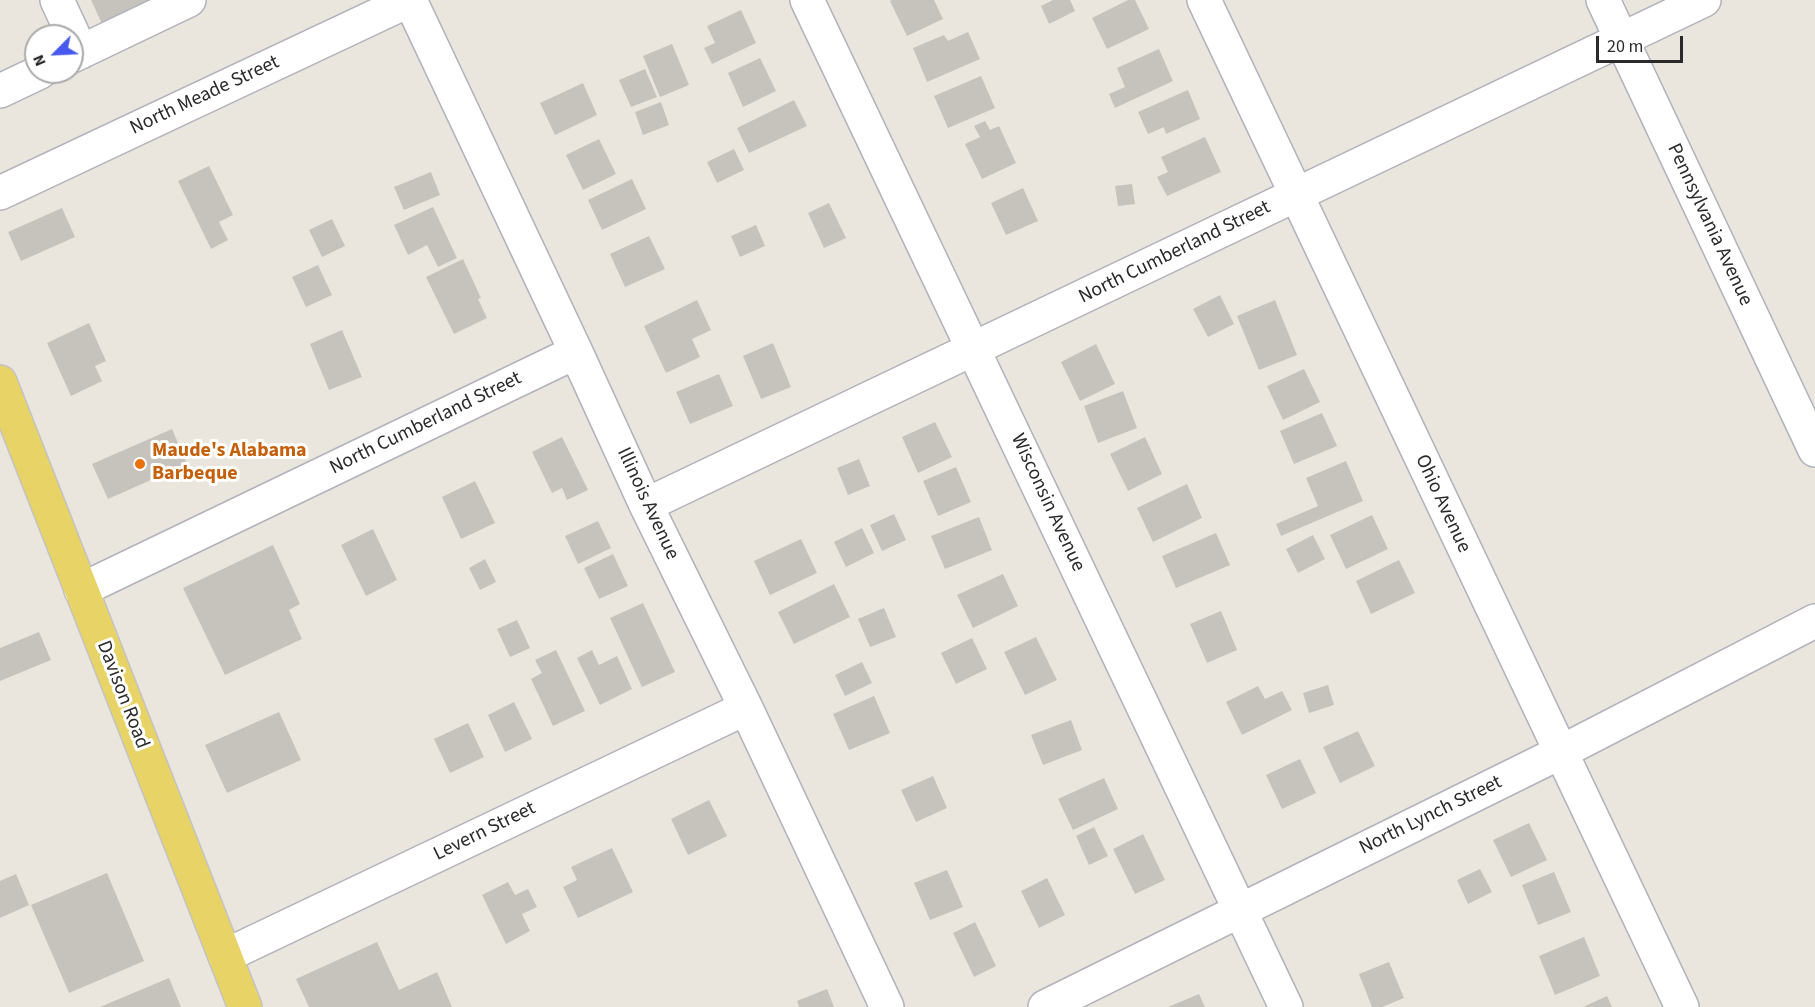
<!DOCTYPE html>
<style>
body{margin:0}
#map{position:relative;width:1815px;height:1007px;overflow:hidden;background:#ebe6dd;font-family:"Source Sans 3",sans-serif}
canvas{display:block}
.north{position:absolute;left:24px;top:24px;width:60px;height:60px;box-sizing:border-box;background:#fff;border:2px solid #aaa;border-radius:50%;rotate:246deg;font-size:16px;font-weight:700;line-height:24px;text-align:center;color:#2a2a2a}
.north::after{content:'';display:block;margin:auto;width:21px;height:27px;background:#475aed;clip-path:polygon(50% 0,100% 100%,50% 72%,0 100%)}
.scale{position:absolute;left:1596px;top:36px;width:87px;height:27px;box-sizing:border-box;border:3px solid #2a2a2a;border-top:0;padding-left:8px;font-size:18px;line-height:21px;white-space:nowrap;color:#2a2a2a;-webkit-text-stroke:4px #fff;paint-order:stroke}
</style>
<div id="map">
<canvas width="1815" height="1007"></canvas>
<div class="north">N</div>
<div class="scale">20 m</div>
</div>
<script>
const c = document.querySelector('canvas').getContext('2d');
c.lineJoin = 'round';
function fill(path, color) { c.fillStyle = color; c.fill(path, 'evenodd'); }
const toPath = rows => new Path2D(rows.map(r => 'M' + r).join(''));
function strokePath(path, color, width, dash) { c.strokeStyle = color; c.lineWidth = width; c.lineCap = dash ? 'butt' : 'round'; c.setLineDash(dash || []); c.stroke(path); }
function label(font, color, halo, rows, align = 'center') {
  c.font = font + ' "Source Sans 3",sans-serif'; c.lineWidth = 6; c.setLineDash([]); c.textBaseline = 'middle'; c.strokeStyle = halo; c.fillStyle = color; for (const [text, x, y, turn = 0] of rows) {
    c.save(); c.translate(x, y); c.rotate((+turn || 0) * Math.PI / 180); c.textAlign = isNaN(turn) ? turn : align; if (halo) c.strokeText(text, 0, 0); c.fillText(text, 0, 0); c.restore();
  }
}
fill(toPath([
 [91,0,153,0,102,24],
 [892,0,934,0,943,19,907,36,890,1],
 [1053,0,1070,0,1075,11,1049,24,1041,6],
 [1128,0,1135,0,1149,29,1107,49,1092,18],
 [741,10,756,43,712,64,704,48,715,43,707,26],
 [968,32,980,59,927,82,913,48,944,35,948,41],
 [672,44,689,85,660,97,643,56],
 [1159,49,1173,81,1115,108,1109,94,1125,87,1117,68],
 [760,58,776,91,743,107,728,73],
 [645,69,657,97,631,107,619,80],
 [981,76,995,108,948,128,934,96],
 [583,83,597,115,555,135,540,103],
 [1188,90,1200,119,1166,134,1164,127,1148,134,1138,112],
 [794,100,807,126,749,153,737,128],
 [661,102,669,125,643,135,635,112],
 [985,121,990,130,999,126,1016,163,982,179,965,144,980,137,974,126],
 [1205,137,1221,172,1167,196,1157,177,1168,172,1161,157],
 [599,139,616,174,583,190,566,155],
 [734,149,744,170,717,183,707,162],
 [209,166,233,215,219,222,228,240,211,249,178,181],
 [431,172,440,195,404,210,394,187],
 [632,179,646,209,602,230,588,200],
 [1132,184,1135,204,1118,206,1115,186],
 [1023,188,1038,221,1006,235,991,203],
 [829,203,846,238,824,248,808,213],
 [433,207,457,258,438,267,427,245,408,255,394,225],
 [62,208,75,237,21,261,8,232],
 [332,219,345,246,322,257,309,230],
 [756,225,765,246,740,257,731,236],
 [649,236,665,269,625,287,610,254],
 [463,259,481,298,478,299,487,318,454,334,426,277],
 [318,265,332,295,306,307,292,277],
 [1220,295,1234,324,1208,337,1193,309],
 [697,300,711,330,692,339,700,357,666,373,644,326],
 [1275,300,1297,355,1259,370,1237,316],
 [89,323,106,361,95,366,102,381,71,396,47,343],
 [342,330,362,377,329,390,310,344],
 [773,343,791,387,761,399,743,356],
 [1096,344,1115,384,1080,401,1061,362],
 [1304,369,1320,402,1283,420,1267,386],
 [719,374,733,406,690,424,676,392],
 [1123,391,1137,428,1098,443,1084,406],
 [1322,413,1337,446,1294,464,1280,431],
 [935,422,952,457,918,473,902,437],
 [172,429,187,464,108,499,92,464],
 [562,437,588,490,567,500,562,488,552,493,532,452],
 [1145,437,1162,474,1128,491,1110,454],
 [859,459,870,486,848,495,837,468],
 [1346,461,1363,501,1281,536,1276,524,1318,506,1306,478],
 [956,467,971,502,938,516,923,481],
 [475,481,495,523,461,539,442,497],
 [1187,484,1202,518,1153,542,1137,508],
 [894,514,906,540,882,551,870,525],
 [1372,515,1388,549,1346,569,1330,535],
 [979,517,992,550,945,569,931,536],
 [598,521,611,548,578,564,565,536],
 [862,528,874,553,846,567,834,542],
 [373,529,397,580,366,596,341,545],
 [1216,533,1230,565,1176,588,1162,556],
 [1313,535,1325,559,1298,573,1286,549],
 [801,539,817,573,770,595,754,561],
 [273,545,300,604,289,610,302,639,225,675,183,588],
 [613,554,628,586,599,599,584,568],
 [485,559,496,582,480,590,469,568],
 [1399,560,1415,593,1371,614,1356,581],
 [1003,574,1018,606,973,628,957,595],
 [834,584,850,617,794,644,778,612],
 [643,603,675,672,642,687,610,618],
 [884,608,896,637,870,647,858,619],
 [1221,611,1237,650,1207,663,1190,624],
 [517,620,530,648,510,657,497,629],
 [39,632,51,660,0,681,0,648],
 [1036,637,1057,680,1025,695,1004,652],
 [972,638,987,669,956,684,941,653],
 [556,650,585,711,553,726,531,679,542,673,535,660],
 [592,650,599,665,617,656,632,689,600,705,577,658],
 [862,662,872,683,845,696,835,675],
 [1328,685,1334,705,1309,713,1303,693],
 [1258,686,1265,699,1282,691,1292,710,1242,735,1226,702],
 [874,696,890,733,849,750,833,714],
 [514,702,532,739,505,752,488,715],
 [279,712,301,760,227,793,205,745],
 [1071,720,1082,750,1043,765,1031,735],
 [468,723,484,757,450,773,434,739],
 [1358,731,1375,766,1340,783,1323,747],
 [1300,759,1316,793,1282,809,1266,775],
 [933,776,947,808,916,822,901,790],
 [1104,778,1118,809,1073,830,1058,799],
 [709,800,727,836,688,855,671,819],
 [1529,823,1547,860,1511,877,1493,840],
 [1094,827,1108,856,1089,865,1076,836],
 [1143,834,1165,880,1135,894,1113,849],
 [612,848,633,892,578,918,563,887,577,880,571,867],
 [1480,869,1492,892,1468,904,1457,880],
 [947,870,963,907,930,920,914,883],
 [1554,872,1571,912,1538,925,1522,885],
 [107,873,144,961,69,993,31,905],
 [16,874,29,905,0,918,0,881],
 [1047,878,1065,915,1039,928,1021,891],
 [508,882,515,895,528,889,537,907,522,914,530,931,506,944,482,895],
 [975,922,996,966,974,977,953,933],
 [1584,937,1600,976,1555,995,1539,956],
 [377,942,399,990,437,972,452,1007,309,1007,296,979],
 [1389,962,1404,998,1382,1007,1372,1007,1359,974],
 [169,978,181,1007,100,1007],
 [827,989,834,1007,799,1007,797,1001],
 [1199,994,1205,1007,1168,1007],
 [1607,996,1612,1007,1583,1007]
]), '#c6c3bc');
const minor = toPath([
 [57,0,81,52],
 [410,0,576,352,646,505,746,708,887,1007],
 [807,0,1286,1007],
 [1204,0,1682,1007],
 [1603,0,1815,450],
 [72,56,189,0],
 [0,91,40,72],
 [0,193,410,0],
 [646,505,1704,0],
 [81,590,576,352],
 [225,956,746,708],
 [1045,1007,1561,752,1815,621]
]);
const major = toPath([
 [0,382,245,1007]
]);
strokePath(minor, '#b0b2bd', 36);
strokePath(major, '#c3c3c3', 36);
strokePath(minor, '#fff', 33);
strokePath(major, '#e7d366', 33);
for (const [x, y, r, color] of [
 [140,464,6,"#e8710a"]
]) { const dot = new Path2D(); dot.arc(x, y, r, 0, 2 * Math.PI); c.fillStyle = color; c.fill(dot); strokePath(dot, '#fff', 2); }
label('20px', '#2a2a2a', '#fff', [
 ["North Meade Street",205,96,-25],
 ["Pennsylvania Avenue",1709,225,65],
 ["North Cumberland Street",1175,253,-26],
 ["North Cumberland Street",426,424,-26],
 ["Wisconsin Avenue",1047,503,65],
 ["Illinois Avenue",647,504,65],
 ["Ohio Avenue",1442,504,65],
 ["Davison Road",122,695,69],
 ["North Lynch Street",1431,816,-26],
 ["Levern Street",485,832,-26]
]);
label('bold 20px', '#c56008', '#fff', [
 ["Maude's Alabama",152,452],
 ["Barbeque",152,475]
], 'left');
</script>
